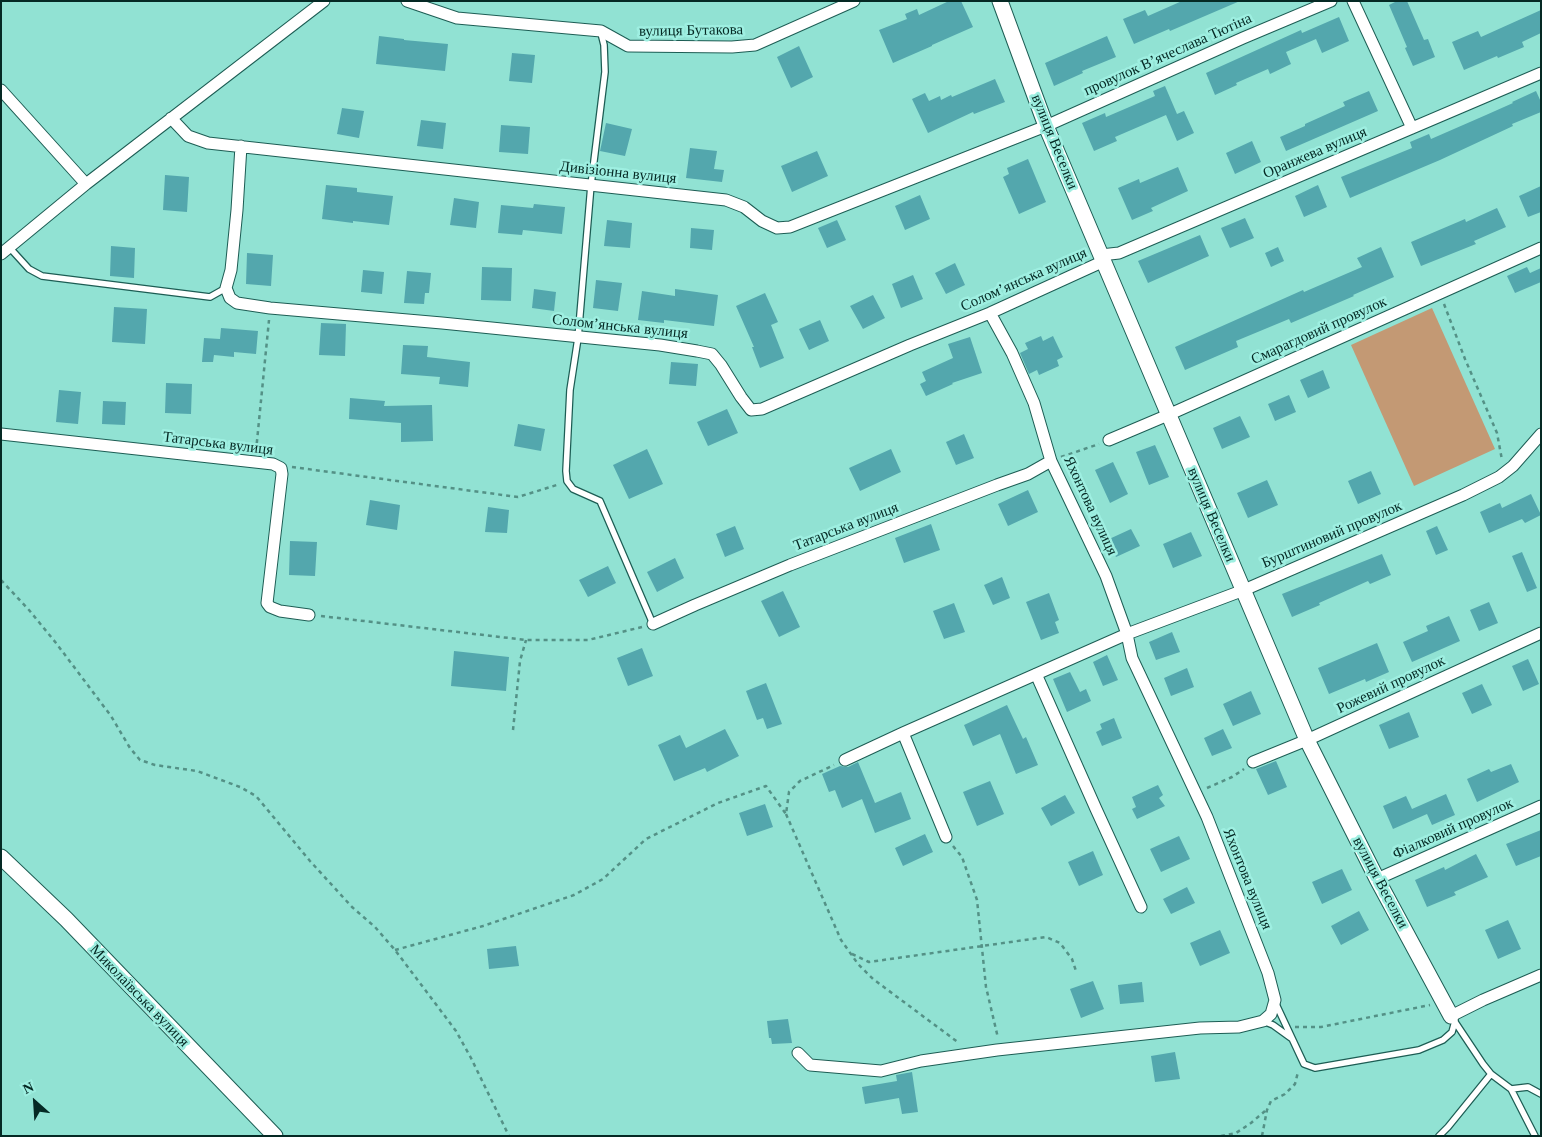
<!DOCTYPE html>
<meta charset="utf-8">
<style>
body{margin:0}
#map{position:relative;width:1542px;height:1137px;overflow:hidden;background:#91e2d3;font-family:"Times New Roman",serif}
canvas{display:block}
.frame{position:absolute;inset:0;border:2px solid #052924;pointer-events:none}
.north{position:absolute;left:10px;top:1077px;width:50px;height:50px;-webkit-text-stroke:4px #9eefe1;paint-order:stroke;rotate:334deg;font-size:14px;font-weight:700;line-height:20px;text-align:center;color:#052924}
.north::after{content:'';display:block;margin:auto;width:18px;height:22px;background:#052924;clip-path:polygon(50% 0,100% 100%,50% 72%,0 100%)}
</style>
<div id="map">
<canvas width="1542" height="1137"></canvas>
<div class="frame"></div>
<div class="north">N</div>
</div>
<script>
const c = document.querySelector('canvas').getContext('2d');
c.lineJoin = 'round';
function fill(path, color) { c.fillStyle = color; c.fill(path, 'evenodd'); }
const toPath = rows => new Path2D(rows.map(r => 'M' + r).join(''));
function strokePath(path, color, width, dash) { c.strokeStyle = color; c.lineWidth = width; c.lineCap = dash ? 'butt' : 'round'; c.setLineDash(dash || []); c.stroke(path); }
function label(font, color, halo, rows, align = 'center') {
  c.font = font + ' "Times New Roman",serif'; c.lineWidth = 5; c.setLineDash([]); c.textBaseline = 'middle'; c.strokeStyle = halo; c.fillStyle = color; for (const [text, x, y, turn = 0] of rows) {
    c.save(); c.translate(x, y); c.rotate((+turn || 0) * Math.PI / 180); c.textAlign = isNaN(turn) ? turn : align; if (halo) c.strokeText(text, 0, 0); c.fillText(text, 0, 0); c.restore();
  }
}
fill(toPath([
 [1432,308,1495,449,1414,486,1351,345]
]), '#c39974');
fill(toPath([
 [949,1,961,1,973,27,932,45,932,46,893,63,879,30,907,19,905,14,917,9,919,15],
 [1182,1,1240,1,1170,31,1169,29,1134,44,1123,19,1145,10,1148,16],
 [1397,1,1407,1,1424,40,1428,39,1435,57,1413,66,1405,48,1407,47,1389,5],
 [1541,10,1541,33,1522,42,1524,47,1498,58,1497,56,1464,70,1452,42,1478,31,1481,37],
 [1339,17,1349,41,1322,53,1316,39,1286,52,1291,64,1270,74,1268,69,1236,83,1237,85,1215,95,1206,73,1301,30,1302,33],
 [379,36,404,39,404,40,448,44,445,71,376,64],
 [1107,36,1116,57,1082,71,1083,73,1054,86,1045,63],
 [799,46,813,77,791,88,777,57],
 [512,53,535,55,532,83,509,81],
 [995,79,1005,102,974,114,973,112,928,133,912,99,925,93,929,101,940,96,941,100,951,95,952,97],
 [1165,86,1177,114,1184,111,1194,133,1177,141,1166,115,1115,137,1117,141,1094,151,1082,123,1105,113,1106,117,1155,96,1153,91],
 [1369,91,1378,111,1286,151,1280,137,1305,126,1305,124,1345,106,1343,102],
 [1536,91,1541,102,1541,112,1512,124,1513,126,1440,160,1350,198,1341,177,1412,148,1410,142,1429,134,1431,139,1486,115,1513,103,1512,102],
 [342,108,364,111,359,138,337,134],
 [421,120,446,123,443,149,417,146],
 [606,123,632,129,625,156,600,151],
 [501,125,530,127,528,154,499,152],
 [1252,141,1261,162,1235,174,1226,153],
 [690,148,717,151,714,169,724,170,722,182,686,178],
 [817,151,828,176,792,192,781,166],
 [1028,159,1046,202,1019,214,1003,177,1009,174,1007,168],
 [1178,167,1188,191,1151,208,1153,211,1132,220,1118,188,1139,179,1140,183],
 [165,175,189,177,187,212,163,210],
 [326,185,357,188,357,192,393,196,389,225,353,221,353,223,322,219],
 [1318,185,1327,207,1304,217,1295,196],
 [1541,186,1541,212,1528,217,1519,196],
 [920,195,930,219,905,230,895,206],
 [454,198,479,202,476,228,450,225],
 [534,204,565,207,562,234,523,230,522,235,498,233,501,205,533,208],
 [1497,208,1506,227,1474,241,1476,244,1421,266,1411,242,1465,219,1466,222],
 [1245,218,1254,238,1230,248,1221,228],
 [607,220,632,223,630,248,604,246],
 [837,220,846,240,827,248,818,228],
 [691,228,714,230,712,250,690,248],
 [1200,235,1209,256,1148,283,1138,261],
 [111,246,135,248,134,278,110,276],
 [1278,247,1284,261,1271,267,1265,253],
 [1381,247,1394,277,1353,295,1354,296,1291,323,1289,319,1236,341,1238,347,1185,370,1175,347,1303,290,1304,292,1362,267,1357,258],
 [247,253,273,255,271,286,246,284],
 [955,263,965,285,946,294,935,273],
 [482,267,512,268,511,301,481,300],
 [1527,267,1530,273,1541,268,1541,282,1515,293,1507,276],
 [363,270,384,272,382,294,361,292],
 [407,271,431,273,429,293,425,293,424,304,404,303],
 [913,275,923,299,901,308,892,284],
 [596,280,622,283,618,311,593,308],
 [534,289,556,292,554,311,532,308],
 [675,289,718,295,714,326,664,320,664,323,638,320,642,291,675,296],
 [765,293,778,322,771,325,784,358,760,368,752,347,754,347,736,306],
 [873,295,885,318,863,329,850,306],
 [114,307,147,309,145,344,112,342],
 [820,320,829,341,809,350,799,329],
 [321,323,346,324,345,356,319,355],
 [221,328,258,331,256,354,234,352,234,357,214,355,213,362,202,362,204,338,220,339],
 [1041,336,1043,341,1053,336,1063,357,1057,360,1059,366,1039,375,1037,370,1029,374,1020,353,1028,349,1025,343],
 [970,337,982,373,952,383,953,384,926,396,920,384,926,381,922,372,953,358,948,344],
 [403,345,428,346,427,357,470,362,468,387,439,384,440,377,401,374],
 [671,362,698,364,696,386,669,384],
 [1323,370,1330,388,1308,398,1300,380],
 [166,383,192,384,191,414,165,413],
 [59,390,81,392,78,424,56,422],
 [1289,395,1296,412,1275,421,1268,404],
 [350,398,385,401,384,406,432,405,433,441,401,442,401,423,349,419],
 [103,401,126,402,125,425,102,424],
 [727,409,738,433,708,446,697,422],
 [1240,416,1250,437,1222,449,1213,428],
 [518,424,545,429,541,451,514,446],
 [964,434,974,458,956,465,946,442],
 [1155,445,1169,477,1149,485,1136,452],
 [647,449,663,484,629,499,613,465],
 [891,449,901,472,860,491,849,468],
 [1113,462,1128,494,1110,503,1095,470],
 [1371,471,1381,494,1358,504,1348,481],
 [1267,480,1278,505,1248,518,1237,493],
 [1028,490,1038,512,1008,526,998,504],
 [1531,494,1541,515,1525,523,1522,519,1489,533,1480,512,1500,503,1502,508],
 [370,500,400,505,397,530,366,525],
 [488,507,509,510,507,533,485,532],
 [931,524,940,550,904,563,895,538],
 [735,526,744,549,725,557,716,534],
 [1437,526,1448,550,1436,555,1426,531],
 [1131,529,1140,546,1116,557,1107,540],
 [1191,532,1202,556,1173,568,1163,544],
 [290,541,317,542,315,576,289,575],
 [1522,552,1537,588,1527,592,1512,556],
 [1382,554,1391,575,1370,584,1368,581,1319,603,1320,605,1292,617,1282,594],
 [675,558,684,578,657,592,647,572],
 [608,566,616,583,588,597,579,580],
 [1002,577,1010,598,993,605,984,585],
 [783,591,800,627,779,637,761,601],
 [1049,593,1059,620,1055,622,1059,633,1041,640,1026,602],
 [1489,602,1498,623,1479,631,1470,610],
 [954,603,965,632,944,639,933,611],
 [1449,616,1460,641,1412,662,1403,642,1428,631,1426,626],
 [1172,632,1180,652,1156,660,1149,642],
 [1377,643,1389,672,1366,682,1365,679,1329,694,1318,668],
 [642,648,653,676,628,686,617,658],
 [454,651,509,657,506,691,451,686],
 [1107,655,1118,680,1103,686,1093,662],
 [1528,659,1539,684,1523,691,1512,666],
 [1187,668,1194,687,1171,696,1164,678],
 [1070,672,1080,692,1086,689,1091,701,1067,712,1053,679],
 [766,683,782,724,767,729,763,718,757,720,746,691],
 [1482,684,1492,705,1472,714,1462,693],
 [1251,691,1261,714,1233,726,1223,704],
 [1007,705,1023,739,1026,737,1038,765,1016,774,1000,734,973,746,964,725],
 [1409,712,1419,737,1389,749,1379,725],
 [1114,718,1122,738,1102,746,1096,732,1102,729,1100,724],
 [725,729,739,756,707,772,705,768,674,781,658,745,680,735,686,748],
 [1223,729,1232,748,1212,756,1204,738],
 [1276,761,1287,787,1268,795,1256,769],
 [858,762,875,803,901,792,911,819,875,833,862,799,842,808,835,790,829,792,822,774,840,766,848,767],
 [1511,764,1519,782,1477,802,1467,779,1489,769,1491,772],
 [990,781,1004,814,977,826,963,792],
 [1158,785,1163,795,1159,798,1165,806,1137,819,1132,809,1136,807,1132,797],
 [1446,794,1455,815,1432,825,1427,814,1393,829,1383,806,1406,796,1412,809],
 [1065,795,1075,813,1051,826,1041,808],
 [765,804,773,827,747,836,739,813],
 [1541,830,1541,856,1516,866,1506,844],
 [925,834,933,852,903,866,895,848],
 [1179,836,1190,859,1161,872,1150,849],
 [1093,851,1103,875,1079,886,1068,862],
 [1476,854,1488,877,1454,892,1456,895,1427,907,1415,880,1444,867,1445,870],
 [1342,869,1352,890,1322,904,1312,882],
 [1187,887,1195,903,1171,914,1163,899],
 [1359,911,1369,930,1341,945,1331,926],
 [1508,920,1521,949,1498,959,1485,930],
 [1220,930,1230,953,1200,966,1190,943],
 [516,946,519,966,489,969,487,949],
 [1093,981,1104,1009,1081,1018,1070,989],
 [1142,982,1144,1002,1120,1004,1118,985],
 [788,1019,792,1043,772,1044,771,1038,769,1038,767,1021],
 [1175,1052,1180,1079,1155,1082,1151,1056],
 [912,1072,918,1112,902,1114,899,1098,865,1104,862,1087,897,1081,896,1075]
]), '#53a7ad');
const lane = toPath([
 [601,33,604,45,605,72,591,185,578,338,570,390,566,471,567,481,573,489,600,501,653,624],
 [9,247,29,269,42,276,210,297,226,288],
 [1275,1002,1304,1064,1315,1068,1419,1050,1443,1040,1452,1032,1455,1021],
 [1453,1019,1483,1064,1491,1074,1511,1089,1528,1087,1541,1094],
 [1263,1021,1273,1025,1291,1038],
 [1511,1089,1535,1136],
 [1439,1136,1448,1127,1491,1074]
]);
const street = toPath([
 [407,1,457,18,601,31,628,46,732,47,755,45,854,1],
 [1353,1,1412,128],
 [1,90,86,184],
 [171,118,188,136,208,143,726,200,744,207,762,221,777,228,790,227,1046,126,1243,38,1331,1],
 [241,146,237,210,231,270,226,288,230,298,237,303,270,308,442,323,660,345,697,351,712,354,721,365,741,397,751,410,762,409,910,345,990,313,1104,261],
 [1,254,86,184,324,1],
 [1101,255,1119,253,1541,73],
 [1,434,273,464,281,468,282,474,267,603,270,607,280,611,309,615],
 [1109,440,1168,415,1541,248],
 [653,624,695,605,790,565,997,485,1028,474,1051,461],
 [1036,674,1096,809,1141,907],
 [903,733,946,837],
 [845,760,903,733,1127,634,1244,590,1463,495,1499,477,1513,466,1541,434],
 [1253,762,1307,740,1541,633],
 [1377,879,1541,806],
 [1451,1016,1483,1000,1541,975],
 [798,1053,810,1065,881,1071,921,1061,997,1050,1200,1028,1239,1027,1263,1021,1271,1014,1275,1000,1268,973,1207,817,1132,658,1127,634,1106,576,1051,461,1034,403,1012,353,990,313]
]);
const secondary = toPath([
 [1000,1,1046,126,1307,740,1377,879,1451,1016],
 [1,857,66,919,275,1136]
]);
strokePath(lane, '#1d5d54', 8);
strokePath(street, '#1d5d54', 13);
strokePath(secondary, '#1d5d54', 17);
strokePath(toPath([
 [1444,304,1465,359,1497,433,1502,460],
 [256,451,269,320],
 [1061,457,1099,444],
 [292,467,518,497,560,484],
 [1,580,29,610,56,643,111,716,130,748,140,760,155,765,197,771,240,787,256,796,310,861,352,907,375,927,395,950,435,1003,456,1031,471,1058,509,1136],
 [321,616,526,640,588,640,642,627],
 [513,730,520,661,526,640],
 [1207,788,1232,777,1244,769],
 [786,814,841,940,858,964,873,979,959,1043],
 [953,846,962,857,977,900,986,987,998,1038],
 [395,950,483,926,574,895,603,879,646,839,718,803,766,786,786,814,789,792,800,781,834,765],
 [852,954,869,962,1046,937,1060,943,1072,959,1076,971],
 [1295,1027,1321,1027,1430,1005],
 [1221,1136,1236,1133,1251,1123,1265,1111],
 [1262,1136,1267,1110,1271,1101,1285,1094,1295,1084,1298,1072]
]), '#549186', 2.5, [4, 4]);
strokePath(lane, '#fff', 5.5);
strokePath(street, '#fff', 11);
strokePath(secondary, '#fff', 15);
label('15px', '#052924', '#9eefe1', [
 ["вулиця Бутакова",691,31,-1],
 ["провулок Вʼячеслава Тютіна",1168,55,-24],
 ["вулиця Веселки",1054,142,68],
 ["Оранжева вулиця",1315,153,-23],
 ["Дивізіонна вулиця",618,173,6],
 ["Соломʼянська вулиця",1024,280,-24],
 ["Соломʼянська вулиця",620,327,6],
 ["Смарагдовий провулок",1319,331,-24],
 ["Татарська вулиця",218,444,7],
 ["Яхонтова вулиця",1090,506,65],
 ["вулиця Веселки",1211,515,67],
 ["Татарська вулиця",846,527,-21],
 ["Бурштиновий провулок",1332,535,-23],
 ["Рожевий провулок",1391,685,-25],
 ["Фіалковий провулок",1453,829,-24],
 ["Яхонтова вулиця",1247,879,68],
 ["вулиця Веселки",1380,883,62],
 ["Миколаївська вулиця",139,996,46]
]);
</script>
